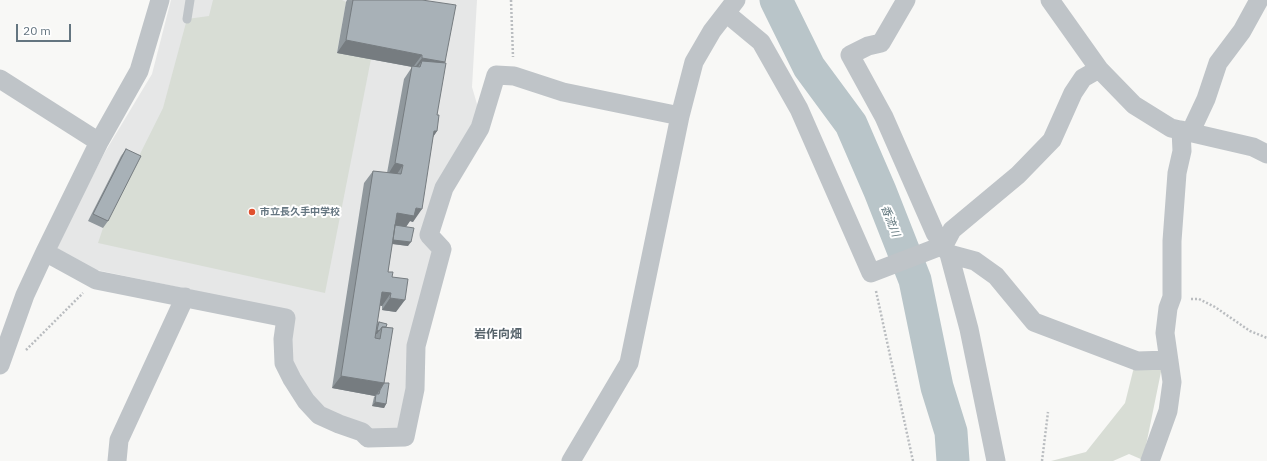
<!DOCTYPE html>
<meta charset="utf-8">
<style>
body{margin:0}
#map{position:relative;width:1267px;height:461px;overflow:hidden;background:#f8f8f6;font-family:"IBM Plex Sans",sans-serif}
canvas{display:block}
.scale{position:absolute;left:16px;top:24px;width:55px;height:18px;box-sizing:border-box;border:2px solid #647580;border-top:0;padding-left:5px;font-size:12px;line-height:14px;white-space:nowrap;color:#647580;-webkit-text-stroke:3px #fff;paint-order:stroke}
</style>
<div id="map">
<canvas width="1267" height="461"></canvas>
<div class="scale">20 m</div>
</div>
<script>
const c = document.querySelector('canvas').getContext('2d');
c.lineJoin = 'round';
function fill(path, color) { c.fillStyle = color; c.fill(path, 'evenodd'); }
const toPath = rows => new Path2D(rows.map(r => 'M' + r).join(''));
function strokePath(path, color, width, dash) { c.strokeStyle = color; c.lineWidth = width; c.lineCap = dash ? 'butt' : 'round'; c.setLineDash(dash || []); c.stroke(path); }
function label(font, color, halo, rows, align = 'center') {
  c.font = font + ' "IBM Plex Sans","Noto Sans JP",sans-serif'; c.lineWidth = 4; c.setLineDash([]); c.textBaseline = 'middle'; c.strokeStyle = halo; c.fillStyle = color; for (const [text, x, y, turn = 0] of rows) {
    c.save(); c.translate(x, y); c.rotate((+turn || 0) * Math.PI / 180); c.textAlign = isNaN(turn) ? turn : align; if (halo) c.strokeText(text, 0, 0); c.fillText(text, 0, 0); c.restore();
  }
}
fill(toPath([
 [171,0,477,0,472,87,479,111,439,185,435,255,401,432,371,434,315,404,286,355,291,311,92,269,55,247,105,152,152,74]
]), '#e6e7e7');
fill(toPath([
 [213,0,342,0,346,2,337,52,371,59,325,293,98,243,103,228,163,108,187,19,209,16],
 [1134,367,1162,367,1143,460,1129,454,1113,461,1051,461,1086,452,1125,403]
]), '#d8ddd5');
strokePath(toPath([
 [776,0,809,67,851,124,880,191,915,280,937,387,951,432,953,461]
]), '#b9c5c9', 33);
strokePath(toPath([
 [511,0,513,57],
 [876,291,913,461],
 [1191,299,1199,299,1215,307,1250,331,1267,338],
 [26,350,83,293],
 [1042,461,1048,412]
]), '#babdc0', 2.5, [2, 2]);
strokePath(toPath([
 [187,19,190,0]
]), '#bfc4c8', 9);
strokePath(toPath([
 [906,0,881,43,868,46,850,55,884,117,935,233,949,254,969,329,996,461],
 [1050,0,1099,69,1134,105,1171,128,1253,147,1267,154],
 [726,13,761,42,799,109,871,273,944,245,952,230,1018,175,1052,140,1073,93,1083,78,1099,69],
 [0,79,99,142],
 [1191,131,1206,99,1218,63,1242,31,1259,0],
 [45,252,96,280,286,318,283,339,284,363,292,379,306,401,319,415,339,424,362,432,368,438,405,437,415,389,416,346,442,249,429,235,444,188,480,128,496,75,514,76,563,92,680,116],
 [949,254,975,261,996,276,1034,322,1137,361,1169,360],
 [0,365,25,295,45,252,99,142,139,71,160,0],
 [117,461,119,440,185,297],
 [571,461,629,363,680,116,694,62,712,31,736,0],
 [1150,461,1168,411,1172,382,1165,333,1168,308,1172,297,1172,241,1177,173,1182,151,1181,130]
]), '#bfc4c8', 19);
fill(toPath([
 [347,0,427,1,444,63,437,115,437,131,433,137,413,222,410,221,406,227,408,246,392,244,388,272,392,277,396,312,382,310,382,306,380,305,377,324,379,322,386,327,384,383,386,404,384,408,372,406,374,397,375,396,332,388,364,183,373,171,387,173,404,79,412,67,337,53,346,2],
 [126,149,108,221,103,228,88,221,121,156]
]), '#90989d');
fill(toPath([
 [346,40,422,55,413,67,337,53],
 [422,58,445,62,437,74,420,67,422,61,415,71,413,70],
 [434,131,437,131,429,143],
 [395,163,403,165,395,177,387,176],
 [416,208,422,209,413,222,410,221,405,228,388,226,397,213],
 [389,239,411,242,408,246,386,243],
 [382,292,391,293,382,306,373,304],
 [390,298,405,300,396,312,382,310],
 [377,330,379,331,377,334,375,334],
 [341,376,384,383,376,396,376,394,375,396,332,388],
 [375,402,386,404,384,408,372,406]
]), '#767c80');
const building = toPath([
 [353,0,422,0,456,5,445,62,422,58,422,55,346,40,353,0],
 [422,61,446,63,437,115,439,115,437,131,434,131,422,209,416,208,414,216,397,213,388,272,393,272,392,277,408,279,405,300,390,298,391,293,382,292,375,338,380,339,382,327,393,328,384,383,341,376,373,171,401,174,403,165,395,163,412,66,420,67,422,61],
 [126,149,141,156,108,221,93,214,126,149],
 [395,225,414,228,411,242,393,240,395,225],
 [379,322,387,324,386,327,382,327,379,331,377,330,379,322],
 [384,383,389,383,386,404,375,402,376,394,379,394,380,390,384,383]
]);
fill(building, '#a8b1b7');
strokePath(building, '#767c80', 1);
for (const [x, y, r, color] of [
 [252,212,4,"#e0502e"]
]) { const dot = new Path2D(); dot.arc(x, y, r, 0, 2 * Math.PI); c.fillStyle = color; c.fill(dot); strokePath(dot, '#fff', 1.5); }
label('bold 10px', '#647580', '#fff', [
 ["市立長久手中学校",260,212]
], 'left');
label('italic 11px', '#5e747b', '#fff', [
 ["香流川",890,221,68]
]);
label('bold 12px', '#56636b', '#fff', [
 ["岩作向畑",498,335]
]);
</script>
